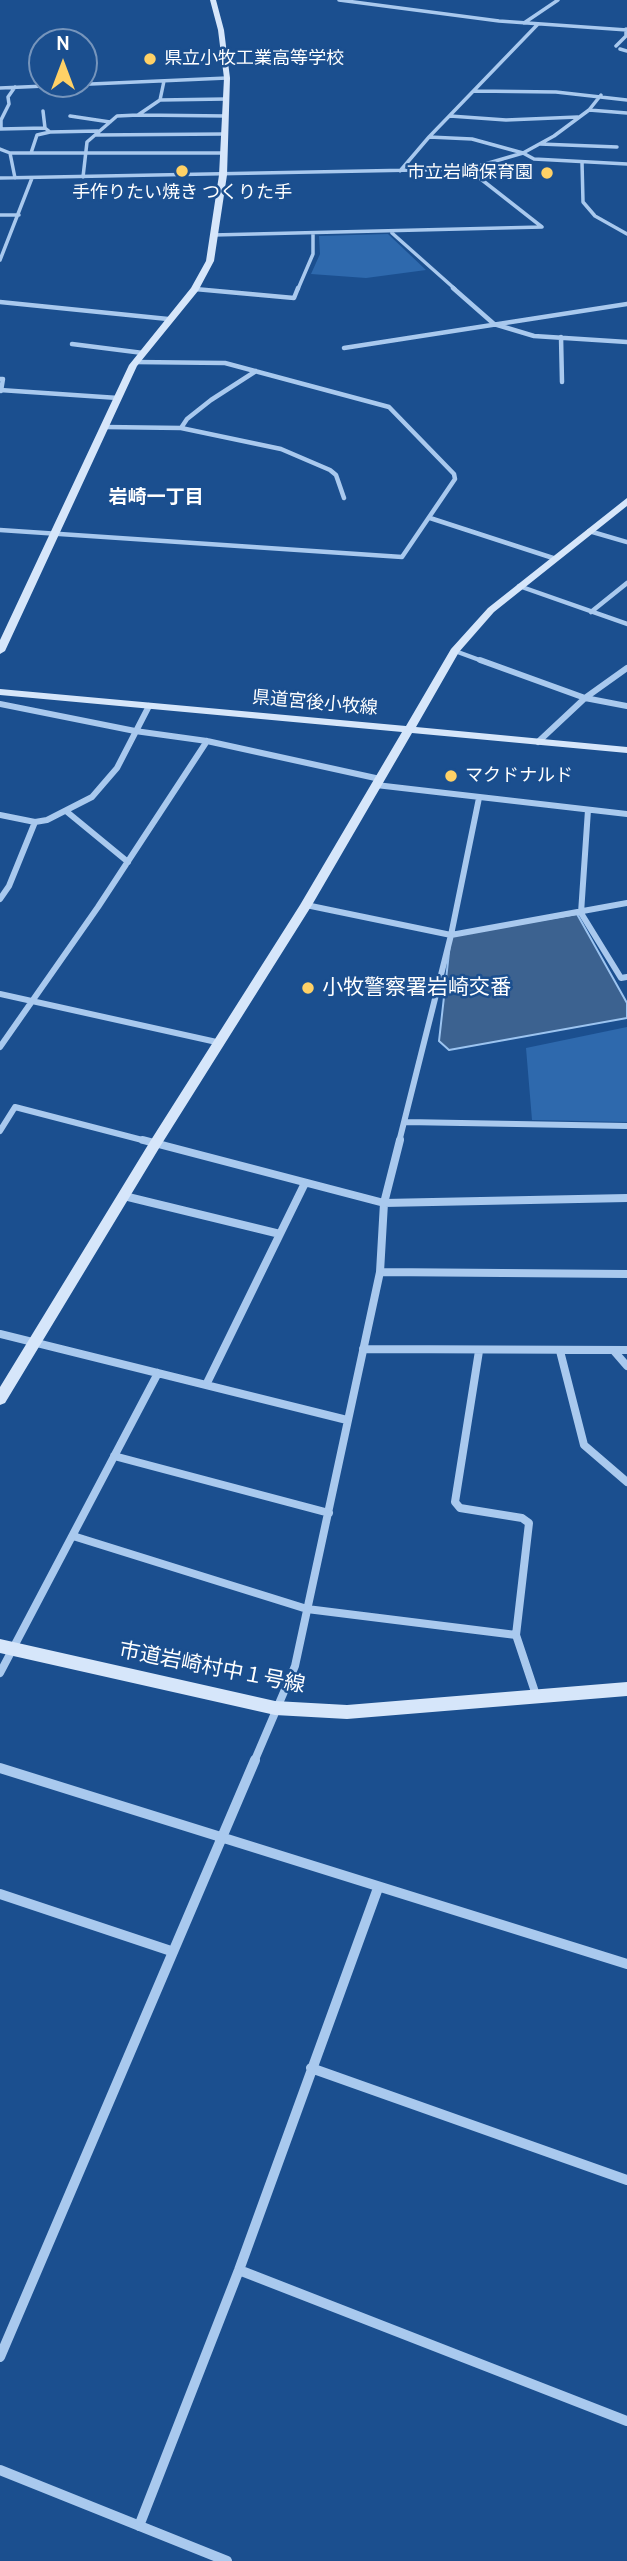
<!DOCTYPE html>
<meta charset="utf-8">
<style>
body{margin:0}
#map{position:relative;width:627px;height:2561px;overflow:hidden;background:#1b4f8f;font-family:Cabin,sans-serif}
canvas{display:block}
.north{position:absolute;left:28px;top:28px;width:70px;height:70px;box-sizing:border-box;background:#1b4f8f;border:2px solid #7695bc;border-radius:50%;rotate:0deg;font-size:19px;font-weight:700;line-height:28px;text-align:center;color:#fff}
.north::after{content:'';display:block;margin:auto;width:24px;height:32px;background:#ffd166;clip-path:polygon(50% 0,100% 100%,50% 72%,0 100%)}
</style>
<div id="map">
<canvas width="627" height="2561"></canvas>
<div class="north">N</div>
</div>
<script>
const c = document.querySelector('canvas').getContext('2d');
c.lineJoin = 'round';
function fill(path, color) { c.fillStyle = color; c.fill(path, 'evenodd'); }
const toPath = rows => new Path2D(rows.map(r => 'M' + r).join(''));
function strokePath(path, color, width, dash) { c.strokeStyle = color; c.lineWidth = width; c.lineCap = dash ? 'butt' : 'round'; c.setLineDash(dash || []); c.stroke(path); }
function label(font, color, halo, rows, align = 'center') {
  c.font = font + ' Cabin,"Noto Sans JP",sans-serif'; c.lineWidth = 5; c.setLineDash([]); c.textBaseline = 'middle'; c.strokeStyle = halo; c.fillStyle = color; for (const [text, x, y, turn = 0] of rows) {
    c.save(); c.translate(x, y); c.rotate((+turn || 0) * Math.PI / 180); c.textAlign = isNaN(turn) ? turn : align; if (halo) c.strokeText(text, 0, 0); c.fillText(text, 0, 0); c.restore();
  }
}
fill(toPath([
 [388,234,426,270,366,278,311,274,320,254,319,236],
 [627,1027,627,1122,532,1120,526,1048]
]), '#2e69ad');
const water = toPath([
 [577,914,627,1003,627,1018,449,1050,439,1041,451,935,577,914]
]);
fill(water, '#3c6290');
strokePath(water, '#9cc4f0', 2);
strokePath(toPath([
 [339,0,499,21,627,30],
 [524,23,558,0],
 [616,46,626,36,626,29],
 [620,49,627,51],
 [0,88,227,78],
 [474,91,556,92,627,100],
 [160,100,226,99],
 [589,110,627,113],
 [43,111,45,128],
 [138,115,226,116],
 [70,116,110,122],
 [450,116,506,120,578,117],
 [0,129,45,128,50,132],
 [1,129,1,120,9,104,8,97,15,87],
 [96,135,224,134],
 [429,137,472,139,523,153,534,159,627,164],
 [540,144,617,147],
 [0,149,10,153,225,153],
 [10,153,15,178],
 [31,153,37,135,50,132,98,131],
 [582,162,583,202,595,216,627,234],
 [468,169,542,227],
 [400,171,429,137,538,24],
 [83,177,87,142,117,116,138,115,160,100,164,81],
 [0,178,468,169,523,153,554,136,589,110,601,95],
 [0,215,19,215],
 [392,233,455,289],
 [213,235,542,227],
 [0,260,32,178],
 [195,289,199,289],
 [298,289,313,254,313,234]
]), '#a9c9ee', 3.5);
strokePath(toPath([
 [453,288,494,324,534,336,627,342],
 [195,289,294,298,298,288],
 [0,302,168,319],
 [561,337,562,382],
 [72,344,143,353],
 [344,348,627,304],
 [0,379,3,379,1,391],
 [0,390,118,398],
 [105,427,181,428,281,449,330,470,336,475,344,498],
 [181,428,187,419,211,400,256,371],
 [430,518,553,558],
 [0,530,402,557,455,479,454,474,389,407,225,363,135,362],
 [589,531,627,542],
 [519,586,627,624],
 [591,612,627,583],
 [455,651,485,662]
]), '#a9c9ee', 4.5);
strokePath(toPath([
 [480,660,585,698,627,706],
 [0,704,135,731,207,741,380,779],
 [538,742,585,698,627,668],
 [376,785,627,814],
 [588,810,581,913,621,978,627,977],
 [66,811,128,862],
 [0,815,35,822,47,820,92,797,117,768,149,706],
 [0,899,9,886,35,822],
 [306,905,451,935,627,903],
 [0,994,221,1043],
 [0,1047,98,907,207,741],
 [406,1122,627,1126],
 [0,1131,15,1107,150,1142],
 [399,1142,451,935,479,798]
]), '#a9c9ee', 6);
strokePath(toPath([
 [143,1140,384,1203,627,1198],
 [124,1196,280,1234],
 [380,1272,627,1274],
 [0,1334,347,1420],
 [363,1349,627,1350],
 [479,1351,455,1502,460,1508,522,1518,529,1523,516,1635,537,1698],
 [560,1351,584,1445,627,1482],
 [614,1351,627,1366],
 [206,1385,305,1183],
 [114,1456,329,1513],
 [73,1536,307,1609,516,1635],
 [0,1673,158,1373],
 [254,1762,295,1666,380,1272,384,1203,400,1140]
]), '#a9c9ee', 8);
strokePath(toPath([
 [0,1768,627,1964],
 [0,1894,171,1951],
 [311,2068,627,2180],
 [239,2270,627,2421],
 [0,2357,255,1760],
 [0,2470,227,2561],
 [139,2526,239,2270,378,1888]
]), '#a9c9ee', 10);
fill(toPath([
 [210,0,216,0,224,30,230,78,227,175,214,261,198,291,137,366,5,651,0,654,0,640,129,365,191,288,206,261,219,175,224,78,218,30,210,0],
 [627,498,627,506,494,612,459,652,416,727,627,747,627,753,412,733,312,905,161,1145,5,1403,0,1405,0,1387,151,1140,300,905,402,732,0,695,0,689,406,726,451,649,488,608,627,498],
 [0,1639,275,1701,347,1705,627,1682,627,1696,347,1719,275,1715,0,1653,0,1639]
]), '#d6e6fa');
for (const [x, y, r, color] of [
 [150,59,7,"#ffd166"],
 [182,171,7,"#ffd166"],
 [547,173,7,"#ffd166"],
 [451,776,7,"#ffd166"],
 [308,988,7,"#ffd166"]
]) { const dot = new Path2D(); dot.arc(x, y, r, 0, 2 * Math.PI); c.fillStyle = color; c.fill(dot); strokePath(dot, '#1b4f8f', 2.5); }
label('18px', '#fff', '#1b4f8f', [
 ["県立小牧工業高等学校",164,59],
 ["市立岩崎保育園",533,173,"right"],
 ["手作りたい焼き つくりた手",182,193,"center"],
 ["マクドナルド",465,776]
], 'left');
label('18px', '#fff', '#1b4f8f', [
 ["県道宮後小牧線",315,703,5]
]);
label('bold 19px', '#fff', '#1b4f8f', [
 ["岩崎一丁目",156,497]
]);
label('21px', '#fff', '#1b4f8f', [
 ["小牧警察署岩崎交番",322,988]
], 'left');
label('21px', '#fff', '#1b4f8f', [
 ["市道岩崎村中１号線",212,1668,11]
]);
</script>
